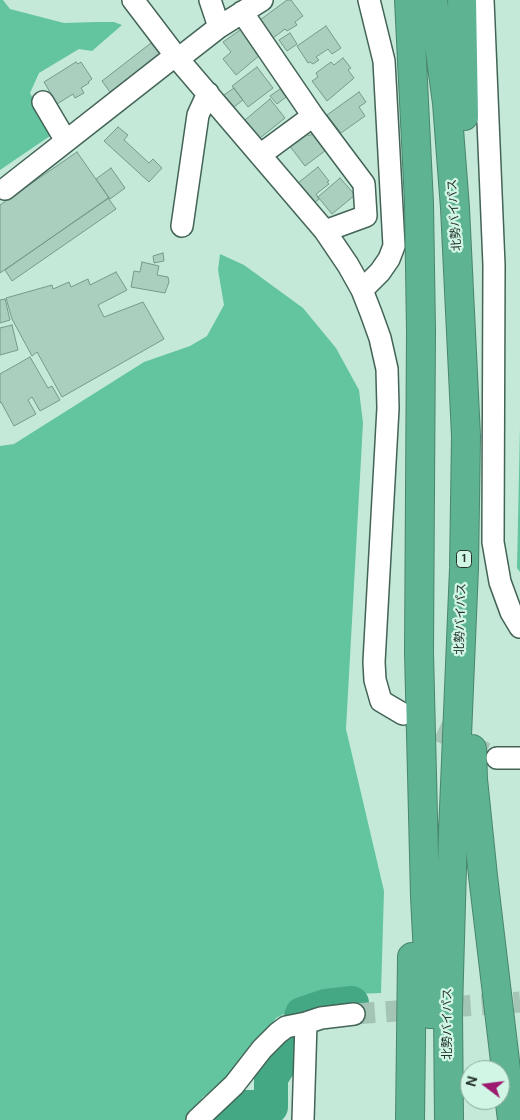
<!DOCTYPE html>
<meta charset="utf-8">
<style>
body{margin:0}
#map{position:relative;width:520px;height:1120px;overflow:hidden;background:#c4e9d8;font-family:"DM Sans",sans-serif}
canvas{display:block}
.north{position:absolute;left:460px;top:1060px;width:50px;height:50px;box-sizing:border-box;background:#d1f6e6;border:1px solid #8ba89b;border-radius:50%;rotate:285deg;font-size:14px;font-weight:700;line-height:20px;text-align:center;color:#23322b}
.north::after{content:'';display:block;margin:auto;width:18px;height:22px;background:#9c1b6f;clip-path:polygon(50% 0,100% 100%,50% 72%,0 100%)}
</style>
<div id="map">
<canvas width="520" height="1120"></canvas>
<div class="north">N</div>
</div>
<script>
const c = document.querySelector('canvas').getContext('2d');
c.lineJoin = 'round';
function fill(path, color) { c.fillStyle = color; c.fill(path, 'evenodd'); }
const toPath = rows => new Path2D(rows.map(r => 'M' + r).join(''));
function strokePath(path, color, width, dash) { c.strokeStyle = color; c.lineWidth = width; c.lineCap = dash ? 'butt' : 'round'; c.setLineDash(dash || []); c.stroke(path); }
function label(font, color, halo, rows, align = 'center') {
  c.font = font + ' "DM Sans","Noto Sans JP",sans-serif'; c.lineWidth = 4.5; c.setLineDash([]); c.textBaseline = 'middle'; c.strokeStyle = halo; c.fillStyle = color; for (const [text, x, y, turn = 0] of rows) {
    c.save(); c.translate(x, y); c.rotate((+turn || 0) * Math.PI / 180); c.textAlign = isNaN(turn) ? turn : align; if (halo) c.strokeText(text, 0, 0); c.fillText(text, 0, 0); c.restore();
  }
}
fill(toPath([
 [0,0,3,0,10,9,64,23,96,22,114,22,122,25,92,51,79,49,39,73,30,93,53,134,0,170],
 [220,254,244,265,303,308,336,348,359,390,363,423,346,729,384,891,381,993,328,995,296,1008,276,1018,251,1056,229,1079,203,1097,185,1120,0,1120,0,446,14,444,144,362,190,346,207,336,224,305,218,270],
 [520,427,520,572,517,568]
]), '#63c4a0');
strokePath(toPath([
 [271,1120,271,1107]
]), '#44a884', 5.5);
strokePath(toPath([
 [301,1017,302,1014,326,1006,352,1003],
 [215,1120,231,1107,271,1107,271,1078,290,1048,295,1034]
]), '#44a884', 34);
const building = toPath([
 [287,0,291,0,303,16,295,22,297,25,287,31,285,29,273,38,260,20,287,0],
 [326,26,341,48,332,54,328,49,316,57,319,60,313,64,310,62,308,63,297,46,326,26],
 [243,28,249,36,246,38,260,55,236,75,223,59,231,52,223,42,243,28],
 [290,33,297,44,287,51,279,40,290,33],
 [151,43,160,54,110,92,102,81,151,43],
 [343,58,351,68,348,70,354,78,327,101,312,81,318,77,316,73,331,62,334,65,343,58],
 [76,62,78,64,81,62,92,79,88,82,89,83,81,88,84,93,75,98,73,94,57,104,44,82,76,62],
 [257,67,273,88,248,107,232,86,257,67],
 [234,88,243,100,234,107,224,95,234,88],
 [280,89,286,97,277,104,270,96,280,89],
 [359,92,366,102,359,107,365,116,341,133,327,115,359,92],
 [270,99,285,118,260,138,245,120,270,99],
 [118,127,128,135,124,140,149,163,153,159,162,168,149,182,104,141,118,127],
 [306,132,309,136,313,133,326,150,305,166,289,145,306,132],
 [77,152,109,198,0,273,0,205,77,152],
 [318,167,329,181,327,182,329,184,316,194,319,199,313,204,298,183,318,167],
 [111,168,125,188,110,199,96,179,111,168],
 [340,178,355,195,332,214,318,197,340,178],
 [108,198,116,209,12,281,5,270,108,198],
 [163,253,164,261,154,263,153,256,163,253],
 [142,262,159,266,157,275,168,277,169,282,165,293,131,287,134,271,140,272,142,262],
 [116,272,127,290,98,305,104,317,143,302,164,339,62,397,37,352,32,356,12,319,6,298,52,285,53,289,69,282,71,287,88,279,90,285,116,272],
 [5,299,10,320,0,323,0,300,5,299],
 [12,325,18,350,0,355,0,328,12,325],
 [30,357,48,388,52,386,60,400,40,411,32,397,28,400,36,414,14,426,1,402,0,403,0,374,30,357]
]);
fill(building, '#abcfbf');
strokePath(building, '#76998a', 1);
strokePath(toPath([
 [409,717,497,758],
 [354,1014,520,1002]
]), '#a4c4b5', 21, [21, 11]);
const minor = toPath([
 [133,0,178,59,325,231,348,265,362,290,371,313,380,338,387,369,388,408,374,662,375,680,381,701,403,714],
 [210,0,219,27],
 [483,0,494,265,493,542,500,582,511,612,520,627],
 [242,12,313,116,364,184,366,216,325,231],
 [178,59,219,27,262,0],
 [43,102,66,141],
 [260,155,313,116],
 [5,189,176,55],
 [182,226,198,115,208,93],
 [362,290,380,272,389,259,394,246,384,61,369,0],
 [497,758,520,758],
 [306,1023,321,1018,354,1014],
 [197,1120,234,1085,262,1049,278,1033,286,1027,306,1023,303,1120]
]);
const highway = toPath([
 [409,0,419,203,421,331,419,652,425,897,431,1014],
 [433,0,447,103,455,208,466,436,464,568,453,832,448,1011,449,1120],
 [462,0,464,116],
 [472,749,473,779,483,876,512,1120],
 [410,1120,412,957]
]);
strokePath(minor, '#436456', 24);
strokePath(highway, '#49866f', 30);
strokePath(minor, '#fff', 21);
strokePath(highway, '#5eb393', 28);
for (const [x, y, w] of [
 [464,559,15]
]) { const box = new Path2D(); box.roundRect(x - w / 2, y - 8.5, w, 17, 4); c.fillStyle = '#d1f6e6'; c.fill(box); strokePath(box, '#23322b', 1); }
label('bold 11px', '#23322b', null, [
 ["1",464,559]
]);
label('12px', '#23322b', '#d1f6e6', [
 ["北勢バイパス",455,215,-94],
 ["北勢バイパス",461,619,-88],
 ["北勢バイパス",448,1024,-90]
]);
</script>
